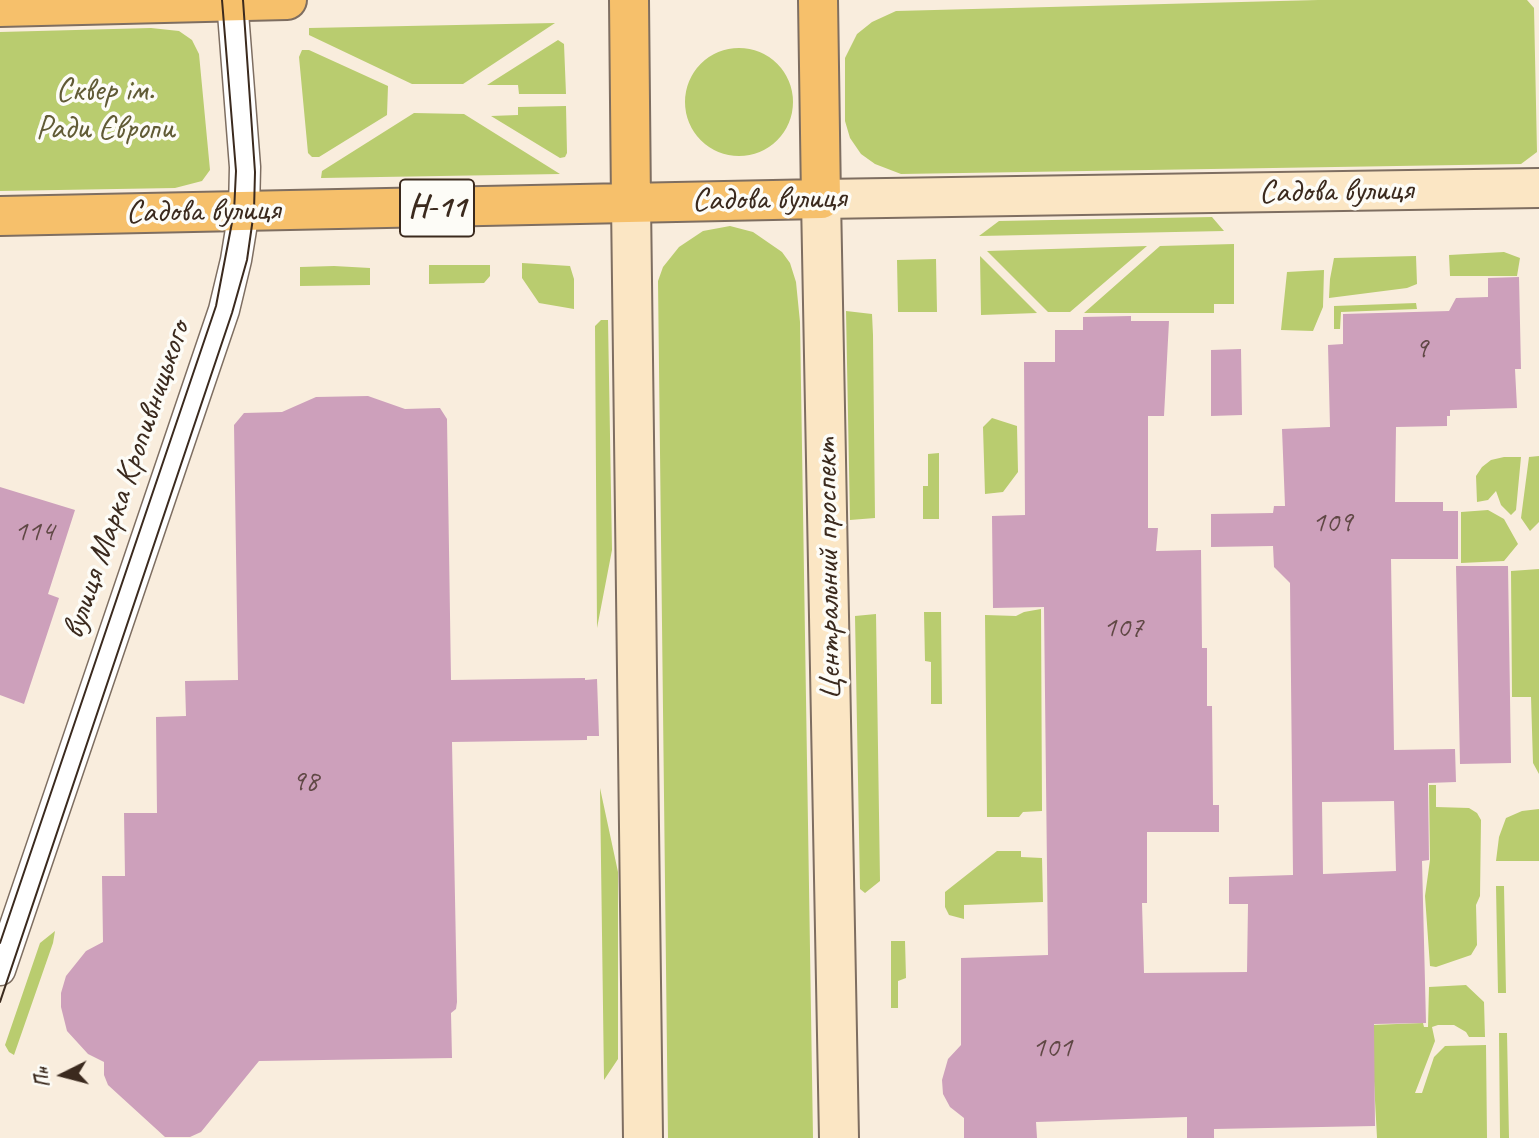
<!DOCTYPE html>
<meta charset="utf-8">
<style>
body{margin:0}
#map{position:relative;width:1539px;height:1138px;overflow:hidden;background:#f9eddd;font-family:Caveat,sans-serif}
canvas{display:block}
.north{position:absolute;left:28px;top:1040px;width:70px;height:70px;-webkit-text-stroke:5px #fdfcf7;paint-order:stroke;rotate:264deg;font-size:19px;font-weight:700;line-height:28px;text-align:center;color:#3b2a1e}
.north::after{content:'';display:block;margin:auto;width:24px;height:32px;background:#3b2a1e;clip-path:polygon(50% 0,100% 100%,50% 72%,0 100%)}
</style>
<div id="map">
<canvas width="1539" height="1138"></canvas>
<div class="north">Пн</div>
</div>
<script>
const c = document.querySelector('canvas').getContext('2d');
c.lineJoin = 'round';
function fill(path, color) { c.fillStyle = color; c.fill(path, 'evenodd'); }
const toPath = rows => new Path2D(rows.map(r => 'M' + r).join(''));
function strokePath(path, color, width, dash) { c.strokeStyle = color; c.lineWidth = width; c.lineCap = dash ? 'butt' : 'round'; c.setLineDash(dash || []); c.stroke(path); }
function label(font, color, halo, rows, align = 'center') {
  c.font = font + ' Caveat,sans-serif'; c.lineWidth = 7; c.setLineDash([]); c.textBaseline = 'middle'; c.strokeStyle = halo; c.fillStyle = color; for (const [text, x, y, turn = 0] of rows) {
    c.save(); c.translate(x, y); c.rotate((+turn || 0) * Math.PI / 180); c.textAlign = isNaN(turn) ? turn : align; if (halo) c.strokeText(text, 0, 0); c.fillText(text, 0, 0); c.restore();
  }
}
fill(toPath([
 [1318,0,1527,0,1534,8,1537,152,1521,164,901,174,875,164,861,154,850,138,845,121,845,58,857,34,872,22,896,11],
 [555,23,463,84,412,84,309,35,309,28],
 [151,28,179,31,192,40,199,54,210,170,202,181,175,188,0,191,0,32],
 [558,40,564,44,566,94,519,94,518,85,487,85],
 '685 102a54 54 0 1 1 108 0a54 54 0 1 1-108 0Z',
 [302,50,309,50,388,86,387,115,319,157,312,157,308,153,299,57],
 [566,106,567,153,565,157,560,158,491,116,518,115,518,107],
 [414,113,464,114,560,174,321,178,322,171],
 [1212,217,1224,231,979,236,999,221],
 [730,226,753,232,782,252,790,263,796,282,800,322,813,1138,668,1138,658,281,663,267,679,247,703,231],
 [1234,244,1234,304,1214,304,1214,313,1084,313,1160,246],
 [1147,246,1070,312,1048,312,987,251],
 [1504,252,1520,258,1517,276,1450,276,1449,255],
 [980,256,1037,313,981,315],
 [1416,256,1417,284,1407,288,1329,298,1330,279,1334,258],
 [936,259,937,312,898,312,897,260],
 [522,263,570,266,574,279,574,309,539,303,522,278],
 [429,265,490,265,490,276,484,283,429,284],
 [334,266,370,268,370,285,300,286,300,267],
 [1324,270,1323,307,1313,331,1281,330,1287,272],
 [1416,303,1417,309,1341,312,1340,329,1334,329,1334,306],
 [846,311,872,314,873,335,875,518,850,520],
 [601,320,608,320,612,550,597,628,595,326],
 [992,418,1017,426,1018,472,1003,492,985,494,983,427],
 [939,453,939,519,923,519,923,486,928,486,928,454],
 [1539,456,1539,522,1530,531,1521,518,1529,457],
 [1504,457,1521,457,1516,510,1511,515,1501,505,1496,491,1488,500,1477,502,1476,476,1482,467,1491,460],
 [1488,510,1504,519,1518,544,1504,561,1461,563,1461,512],
 [1539,569,1539,774,1533,763,1531,697,1512,697,1511,571],
 [1041,609,1042,811,1023,812,1019,817,987,817,985,615,1016,616,1024,612],
 [924,612,941,612,942,704,931,704,931,662,925,661],
 [876,614,880,881,865,893,860,889,855,616],
 [1429,785,1436,785,1436,807,1469,808,1477,813,1481,820,1480,896,1476,905,1477,945,1471,955,1436,967,1430,966,1425,896,1430,860],
 [600,788,618,872,618,1059,604,1080],
 [1539,809,1539,861,1496,861,1499,837,1506,818,1522,811],
 [997,851,1021,851,1021,857,1042,858,1043,902,964,905,964,919,949,915,945,907,945,892],
 [1496,886,1504,886,1506,993,1498,993],
 [55,931,53,943,14,1055,9,1052,5,1045,40,943],
 [891,941,905,941,906,978,898,981,898,1008,891,1008],
 [1466,985,1484,1002,1485,1037,1469,1037,1466,1032,1454,1025,1438,1025,1432,1027,1435,1041,1415,1093,1422,1093,1434,1057,1445,1046,1486,1045,1487,1138,1377,1138,1371,1025,1423,1023,1424,1027,1428,1027,1429,987],
 [1499,1033,1507,1033,1509,1138,1500,1138]
]), '#b9cc6f');
fill(toPath([
 [1519,277,1521,369,1515,369,1517,408,1450,410,1450,416,1447,416,1447,426,1396,427,1395,502,1443,502,1443,511,1458,511,1458,559,1391,559,1394,750,1455,749,1456,782,1428,783,1429,860,1422,861,1426,1023,1374,1024,1375,1126,1214,1129,1214,1138,1187,1138,1187,1117,1036,1122,1037,1138,964,1138,964,1118,950,1107,943,1094,942,1080,948,1059,961,1045,961,958,1048,955,1044,607,993,608,992,516,1025,515,1024,362,1055,362,1055,330,1083,330,1083,317,1131,316,1131,321,1169,321,1164,416,1148,416,1148,528,1158,528,1156,551,1201,550,1202,648,1207,648,1207,706,1212,706,1213,805,1219,805,1219,832,1147,832,1147,903,1142,903,1144,973,1247,972,1248,904,1229,904,1229,877,1293,875,1290,583,1274,567,1273,546,1211,547,1211,514,1273,513,1274,506,1285,506,1282,429,1330,427,1328,345,1343,344,1343,314,1449,311,1456,298,1488,297,1488,278],
 [1394,801,1396,871,1323,874,1322,802],
 [1241,349,1242,415,1211,416,1211,350],
 [368,396,405,409,440,408,447,419,451,680,585,678,585,680,597,679,599,736,587,736,587,740,452,742,457,1002,456,1009,451,1013,452,1058,259,1061,201,1132,190,1137,165,1137,108,1085,104,1075,104,1062,88,1054,67,1031,61,1007,61,993,66,976,86,951,103,942,102,876,125,876,124,813,157,813,156,717,186,716,185,681,238,680,234,425,244,413,282,412,316,397],
 [0,487,75,510,48,594,59,598,24,704,0,695],
 [1456,566,1508,566,1511,763,1460,764]
]), '#cda0bb');
const minor = toPath([
 [0,970,224,310,236,260,244,211,245,167,232,0]
]);
const secondary = toPath([
 [631,203,643,1138],
 [839,1138,821,199,1539,188]
]);
const primary = toPath([
 [629,0,631,203],
 [0,7,287,0],
 [0,216,821,199,818,0]
]);
strokePath(minor, '#7e6e61', 33);
strokePath(secondary, '#7e6e61', 42);
strokePath(primary, '#7e6e61', 42);
strokePath(minor, '#fff', 30);
strokePath(secondary, '#fbe6c4', 38);
strokePath(primary, '#f6c06b', 38);
strokePath(toPath([
 [0,943,216,306,234,212,236,171,222,0],
 [0,1002,232,313,247,260,254,211,255,172,243,0]
]), '#3b2a1e', 2);
label('30px', '#604845', null, [
 ["9",1421,349],
 ["109",1332,523],
 ["114",34,532],
 ["107",1123,628],
 ["98",305,782],
 ["101",1052,1048]
]);
for (const [x, y, w] of [
 [437,208,74]
]) { const box = new Path2D(); box.roundRect(x - w / 2, y - 28.5, w, 57, 5); c.fillStyle = '#fdfcf7'; c.fill(box); strokePath(box, '#3b2a1e', 2); }
label('bold 32px', '#3b2a1e', null, [
 ["Н-11",437,208]
]);
label('33px', '#615b36', '#fdfcf7', [
 ["Сквер ім.",105,91],
 ["Ради Європи",105,129]
]);
label('33px', '#3b2a1e', '#fdfcf7', [
 ["Садова вулиця",1336,192,-1],
 ["Садова вулиця",769,200,-1],
 ["Садова вулиця",203,212,-1],
 ["вулиця Марка Кропивницького",127,480,-71],
 ["Центральний проспект",829,569,-91]
]);
</script>
